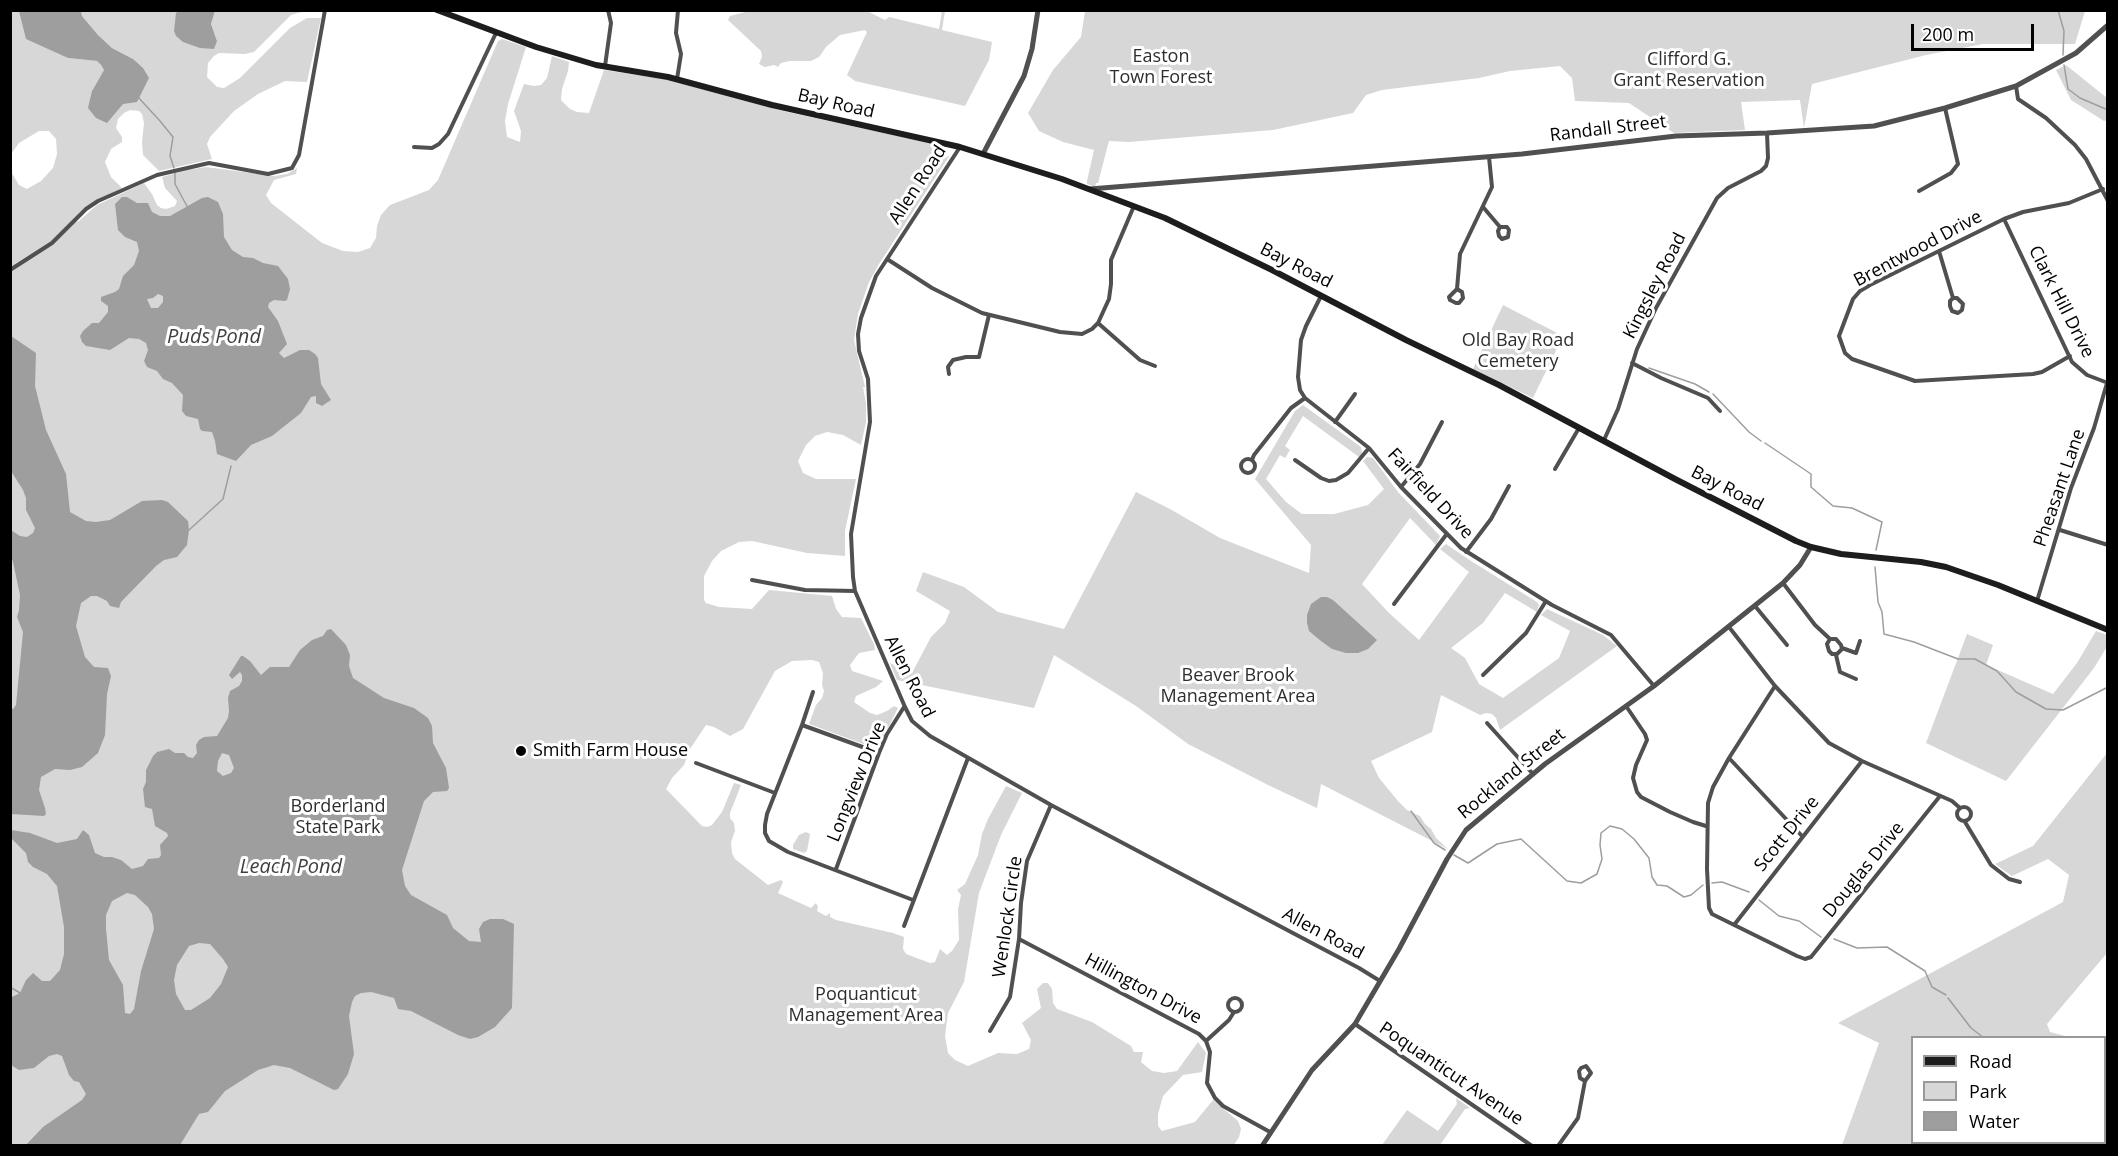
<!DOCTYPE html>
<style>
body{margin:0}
#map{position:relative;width:2118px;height:1156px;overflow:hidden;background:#fff;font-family:"Open Sans",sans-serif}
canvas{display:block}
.frame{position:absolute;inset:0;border:12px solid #000;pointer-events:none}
.legend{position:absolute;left:1911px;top:1036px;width:195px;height:108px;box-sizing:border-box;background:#fff;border:2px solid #999;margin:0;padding:8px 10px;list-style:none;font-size:18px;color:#000}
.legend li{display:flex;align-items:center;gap:12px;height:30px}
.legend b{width:30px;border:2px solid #999}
.scale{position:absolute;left:1911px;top:24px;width:123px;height:27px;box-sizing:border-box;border:3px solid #000;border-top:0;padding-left:8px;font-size:18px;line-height:21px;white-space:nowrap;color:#000;-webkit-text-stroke:4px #fff;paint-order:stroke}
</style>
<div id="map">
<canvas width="2118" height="1156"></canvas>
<div class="frame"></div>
<ul class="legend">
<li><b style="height:8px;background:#1d1d1d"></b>Road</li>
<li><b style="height:16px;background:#d7d7d7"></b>Park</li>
<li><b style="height:16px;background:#9e9e9e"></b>Water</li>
</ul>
<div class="scale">200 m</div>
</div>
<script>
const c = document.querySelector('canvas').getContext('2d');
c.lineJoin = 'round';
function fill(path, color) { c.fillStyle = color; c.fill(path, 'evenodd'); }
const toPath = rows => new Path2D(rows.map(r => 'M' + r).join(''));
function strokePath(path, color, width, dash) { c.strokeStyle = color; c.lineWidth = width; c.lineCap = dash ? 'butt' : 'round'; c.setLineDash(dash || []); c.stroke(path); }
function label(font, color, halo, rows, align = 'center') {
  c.font = font + ' "Open Sans",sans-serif'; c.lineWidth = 6; c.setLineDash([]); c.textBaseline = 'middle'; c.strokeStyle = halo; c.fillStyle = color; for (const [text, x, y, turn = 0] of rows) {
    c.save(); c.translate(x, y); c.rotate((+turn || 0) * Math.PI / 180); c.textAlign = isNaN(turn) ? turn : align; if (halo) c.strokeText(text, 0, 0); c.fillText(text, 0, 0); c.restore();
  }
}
fill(toPath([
 [11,10,19,11,68,58,97,61,101,65,104,70,92,91,133,59,112,48,98,35,82,16,81,11,179,11,176,14,217,41,211,24,215,11,305,11,291,15,254,52,245,54,219,53,214,56,208,63,207,77,217,87,224,88,240,78,290,28,307,18,321,18,307,82,285,81,258,94,234,111,210,137,207,144,212,159,159,171,143,155,142,142,144,123,142,114,139,111,130,110,124,113,118,119,116,128,122,137,122,142,111,149,105,162,111,177,122,188,84,208,70,223,79,221,97,205,144,183,152,194,157,205,161,208,166,209,175,206,177,201,165,188,162,177,187,170,206,167,274,176,287,174,297,168,296,174,274,180,266,195,271,203,322,243,343,251,358,252,370,248,376,238,377,226,381,215,390,205,429,190,438,180,498,41,502,39,526,47,508,104,505,121,507,137,520,142,521,131,514,111,524,84,534,86,541,85,547,78,552,56,569,62,568,71,562,89,561,100,570,109,577,112,589,113,604,70,664,79,783,111,938,145,931,160,937,163,950,155,879,264,869,282,858,314,854,340,865,387,863,387,866,403,866,422,861,445,843,435,827,432,815,436,806,445,798,461,803,473,816,479,856,479,845,531,845,556,807,553,752,541,739,542,721,551,712,561,704,576,704,600,706,603,719,607,752,609,769,590,832,596,836,609,842,617,861,618,874,644,875,650,859,653,850,665,852,671,883,681,876,687,856,696,854,702,870,713,877,715,887,711,894,706,898,708,879,746,874,748,809,724,816,705,822,698,824,691,822,685,823,673,819,662,812,660,792,661,775,671,743,729,730,736,714,727,706,725,690,749,684,765,672,778,666,789,702,826,707,827,712,825,722,812,734,783,741,785,730,813,730,818,734,823,735,831,731,842,732,853,735,859,768,885,781,880,783,882,778,893,811,908,816,903,818,907,817,911,826,916,830,913,830,917,836,920,893,933,904,937,903,949,906,954,930,963,935,962,940,949,947,955,952,951,959,940,958,909,961,895,957,890,965,884,978,855,982,834,988,819,1006,786,1022,793,1001,835,979,893,964,982,948,1013,945,1036,948,1053,955,1060,968,1066,998,1053,1017,1054,1029,1049,1031,1040,1022,1023,1041,1008,1037,989,1043,983,1048,983,1052,989,1053,1003,1057,1009,1092,1022,1131,1046,1134,1052,1143,1052,1141,1062,1152,1071,1164,1073,1177,1071,1198,1042,1206,1053,1202,1072,1183,1075,1163,1096,1158,1114,1158,1126,1162,1131,1195,1122,1213,1100,1238,1121,1241,1129,1239,1137,1234,1145,11,1145,10,170,19,185,27,189,41,181,53,168,57,154,56,139,49,131,39,131,19,143,11,154],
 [865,10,885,20,889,17,939,29,942,11,945,11,942,30,992,42,989,60,965,106,855,81,847,75,867,32,865,30,840,35,826,47,819,57,811,61,790,61,781,63,778,67,774,65,765,67,759,64,762,57,761,51,728,20,730,16,749,11],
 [1085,11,2085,11,2075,44,1983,44,1926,55,1812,84,1804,128,1800,100,1741,102,1745,130,1674,133,1629,103,1575,101,1572,78,1560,66,1510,71,1479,78,1382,90,1366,95,1353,113,1273,130,1129,142,1109,141,1098,183,1096,183,1095,187,1087,184,1087,181,1094,150,1063,142,1039,131,1028,113,1053,70,1081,37],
 [2066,65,2107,98,2107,120,2104,121,2071,100,2056,70],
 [1503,305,1563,336,1533,398,1473,369],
 [1303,405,1361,447,1362,454,1359,457,1303,416,1285,446,1290,450,1285,458,1280,455,1266,479,1286,502,1302,514,1334,514,1368,505,1384,489,1363,461,1367,457,1373,458,1398,492,1440,536,1436,545,1410,518,1362,584,1389,613,1419,640,1469,572,1440,549,1446,544,1471,561,1537,602,1539,605,1537,612,1505,593,1483,623,1451,648,1465,658,1479,684,1503,698,1559,658,1570,631,1541,615,1547,609,1603,635,1617,646,1500,730,1496,718,1492,714,1486,713,1480,715,1441,695,1432,732,1371,761,1379,778,1398,801,1407,810,1420,816,1425,824,1431,829,1436,838,1448,849,1321,784,1317,808,1270,786,1188,744,1136,706,1054,655,1034,708,897,680,890,663,912,673,931,637,945,623,950,611,916,591,923,572,964,587,998,612,1064,629,1136,492,1170,509,1220,538,1309,573,1311,545,1255,479,1295,411],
 [2096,631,2107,635,2108,645,2094,668,2006,781,1926,743,1967,634,1993,645,1986,665,2053,694,2077,663],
 [2107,753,2107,953,2047,1024,2050,1032,2069,1037,1912,1038,1912,1142,2104,1142,2105,1047,2108,1048,2107,1145,1842,1145,1879,1043,1838,1023,2063,902,2069,875,2048,859,2012,876,1995,864,2033,846],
 [806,832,810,834,809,840,807,851,804,853,793,849,793,845,799,835],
 [1456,1098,1470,1108,1465,1109,1440,1145,1382,1145,1407,1110,1438,1131,1457,1104]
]), '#d7d7d7');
fill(toPath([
 [19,11,81,11,82,16,98,35,112,48,133,59,143,68,149,78,137,102,123,104,107,123,96,118,88,108,92,91,104,70,101,65,97,61,68,58,26,39],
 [179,11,215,11,211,24,217,41,214,49,200,48,183,42,176,36,174,31,176,13],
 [122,197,127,197,137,203,148,203,152,212,160,216,170,216,202,198,208,197,218,202,223,214,224,237,232,250,243,257,253,258,263,263,278,266,288,279,290,289,287,300,285,301,274,300,269,303,268,307,278,321,287,344,279,353,284,358,300,350,309,350,315,354,318,358,321,384,331,400,322,406,316,403,316,396,311,397,301,413,272,436,251,445,236,461,217,454,215,441,212,432,202,431,200,429,198,419,186,416,182,411,183,395,172,383,163,379,157,371,147,367,144,361,148,350,146,343,139,339,129,338,110,350,86,346,82,342,80,336,83,331,92,323,99,323,108,312,108,306,101,301,101,297,115,292,119,289,123,276,134,265,139,251,137,242,125,237,118,230,115,204],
 [158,294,163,296,163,302,158,308,151,308,147,299,153,298],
 [11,336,36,353,35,386,46,430,66,474,70,512,86,521,96,522,110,520,142,501,162,500,168,502,188,521,189,530,187,545,177,557,164,560,156,566,121,602,119,608,110,606,107,601,97,596,91,596,81,603,76,626,85,657,94,667,108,668,111,676,107,694,105,735,98,753,82,767,70,770,55,769,41,777,39,790,45,808,46,814,44,816,11,814,11,708,13,709,16,705,23,632,17,617,19,610,20,595,13,562,11,557,11,530,20,536,27,537,33,533,35,528,26,510,26,498,23,490,11,471],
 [1327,597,1333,600,1377,640,1368,649,1358,653,1346,653,1332,649,1321,641,1309,631,1307,623,1307,615,1311,604,1321,597],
 [331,629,346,645,350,655,349,666,353,678,384,698,414,708,428,718,432,726,433,743,446,768,449,788,447,791,433,792,424,801,402,870,405,886,411,895,447,915,453,928,469,941,481,942,479,929,483,922,490,919,503,919,514,924,512,1008,495,1027,478,1037,470,1039,458,1035,411,1011,398,1009,394,998,371,992,361,993,355,996,352,1002,349,1016,354,1054,348,1074,338,1089,334,1090,290,1068,274,1065,258,1070,225,1091,208,1112,199,1114,180,1145,26,1145,43,1127,82,1100,86,1094,79,1082,74,1081,69,1075,62,1056,57,1054,49,1056,34,1068,19,1070,11,1065,10,1002,12,997,20,993,26,980,33,973,42,981,50,981,60,970,64,954,64,927,57,886,47,874,33,867,28,862,26,853,11,838,11,830,30,833,57,843,77,839,83,830,89,835,95,853,104,857,112,857,121,860,132,869,143,866,148,859,159,858,161,855,160,845,168,836,167,833,155,826,152,809,145,807,143,789,146,782,146,770,153,756,157,752,169,749,175,753,184,753,188,757,193,758,197,753,196,745,199,740,204,737,217,736,228,718,229,711,228,698,230,691,239,686,242,681,242,675,240,672,232,679,229,675,241,656,243,656,250,661,261,675,270,667,289,667,300,650,312,640,323,636,327,630],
 [222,753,229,755,234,768,231,773,223,776,217,771,218,761],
 [127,893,135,895,148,907,152,914,154,929,141,971,134,1009,130,1014,125,1013,123,985,109,960,106,929,106,915,112,901],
 [199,943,210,944,223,959,228,967,221,984,210,998,191,1010,185,1010,176,994,174,980,177,965,189,946]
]), '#9e9e9e');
strokePath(toPath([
 [2058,10,2064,31,2063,55],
 [2064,65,2068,89,2080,98,2108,110],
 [138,97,160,121,173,137,170,156,174,168],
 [175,173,175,184,188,208],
 [1649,368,1695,384,1709,392],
 [1713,394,1749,432,1761,441],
 [1765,443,1811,474,1811,487,1833,506,1852,508,1882,522,1876,550],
 [189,530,223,499,231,466],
 [1875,567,1878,602,1882,612,1884,634,1914,642,1958,659,1975,659,1997,671,2016,692,2046,709,2063,710,2108,687],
 [1411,811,1434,843,1445,850],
 [1454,855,1468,863,1497,844,1521,839,1567,881,1581,883,1597,874,1602,859,1600,845,1601,833,1610,826,1622,829,1634,839,1649,858,1652,877,1657,885,1667,886,1684,897,1691,895,1703,885],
 [1712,883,1722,882,1749,892],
 [1759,900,1779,916,1799,921,1821,937],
 [1834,939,1857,948,1887,947,1925,971,1932,987,1946,995],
 [10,987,20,993],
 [1948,998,1971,1028,1984,1038],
 [2104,1058,2108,1060]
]), '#9e9e9e', 1.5);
strokePath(toPath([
 [605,66,611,23,608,10],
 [677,79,681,54,676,33,678,10],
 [2016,86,2018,99,2046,118,2075,145,2086,159,2108,201],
 [414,147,432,148,439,144,448,134,496,33],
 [960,147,876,276,861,318,858,334,859,351,868,379,870,422,851,534,853,577,855,591,905,707,912,721,930,736,1051,805,1359,968,1380,981],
 [1919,191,1951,173,1958,164,1945,108],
 [1483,207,1500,227,1498,231,1499,236,1502,239,1508,237,1509,230,1507,227,1500,227],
 [2004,219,2072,362,2087,375,2108,383],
 [1939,251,1953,298,1957,298,1963,304,1962,310,1958,313,1952,311,1950,306,1950,301,1953,298],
 [887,259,932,288,982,313,1060,332,1082,334,1092,329,1098,323,1109,299,1111,284,1111,260,1134,206],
 [10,270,52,243,86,209,98,201,157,175,209,163,268,174,292,168,299,155,325,10],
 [1457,289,1462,292,1463,298,1459,303,1456,303,1450,300,1449,297,1457,289,1460,254,1492,187,1489,157],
 [1321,296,1306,326,1301,340,1298,377,1300,390,1305,398,1369,448,1401,487,1461,548,1552,605,1611,635,1654,686],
 [1098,323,1140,360,1155,366],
 [2070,356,2042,372,2033,374,1915,381,1852,359,1845,353,1839,336,1853,299,1860,291,1870,285,2004,219,2023,212,2069,203,2103,189],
 [1632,363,1661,378,1708,398,1720,411],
 [949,374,948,367,953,360,966,357,979,357,989,315],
 [1335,422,1355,394],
 [1604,440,1618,409,1637,349,1656,308,1717,198,1728,188,1761,171,1766,166,1768,158,1767,133],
 '1241 466a7 7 0 1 1 14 0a7 7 0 1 1-14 0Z',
 [1252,460,1254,455,1291,408,1305,398],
 [1295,460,1321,478,1329,481,1336,480,1348,473,1369,448],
 [1555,469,1579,428],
 [1401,487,1420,464,1442,422],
 [2060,530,2108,545],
 [1466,552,1491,519,1509,486],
 [752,580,805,590,855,591],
 [1783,583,1815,625,1830,639],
 [2037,601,2071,488,2094,428,2107,383],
 [1394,604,1446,535],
 [1755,606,1787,645],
 [1729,627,1775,686,1829,743,1862,761,1952,801,1960,808],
 [1830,639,1836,639,1841,645,1842,649,1837,654,1832,654,1829,651,1827,644,1830,639],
 [1842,648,1856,653,1860,641],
 [1836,655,1840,672,1856,679],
 [1483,675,1526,633,1546,601],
 [1775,686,1729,758,1713,787,1708,803,1707,869,1709,908,1712,914,1797,956,1805,959,1811,957,1940,796],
 [813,692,802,725,767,814,765,825,765,833,769,841,788,852,913,900],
 [1626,706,1645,734,1647,740,1636,765,1633,778,1637,792,1641,797,1670,812,1693,822,1706,826],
 [1487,723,1533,774],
 [802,725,879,753],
 [1729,758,1802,836],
 [696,763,775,793],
 '1957 814a7 7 0 1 1 14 0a7 7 0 1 1-14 0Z',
 [1965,822,1991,865,2009,879,2020,882],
 [836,869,879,753,887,734,904,707],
 [1734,925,1862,761],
 [904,926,968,758],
 [1019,939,1199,1034,1206,1041,1210,1052,1207,1083,1215,1098,1223,1106,1270,1132],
 '1228 1005a7 7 0 1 1 14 0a7 7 0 1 1-14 0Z',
 [1355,1024,1532,1146],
 [990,1031,1010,997,1019,939,1021,903,1027,861,1051,805],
 [1206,1041,1229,1020,1234,1012],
 [1558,1146,1578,1118,1585,1081,1591,1073,1586,1066,1581,1068,1579,1071,1580,1078,1585,1081]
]), '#505050', 4);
strokePath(toPath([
 [983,154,1024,76,1032,49,1038,10],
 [1090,189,1522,154,1676,136,1767,133,1874,126,1945,108,2016,86,2076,53,2108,25],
 [1262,1146,1312,1070,1355,1024,1399,949,1447,859,1466,830,1545,764,1654,686,1783,583,1800,565,1811,547]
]), '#505050', 5);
strokePath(toPath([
 [437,10,536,47,596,65,668,77,772,105,960,147,1062,179,1165,218,1272,270,1406,340,1499,385,1675,479,1796,541,1811,547,1841,554,1921,562,1946,567,1998,585,2108,630]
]), '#1d1d1d', 6);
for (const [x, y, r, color] of [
 [521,751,6,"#000"]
]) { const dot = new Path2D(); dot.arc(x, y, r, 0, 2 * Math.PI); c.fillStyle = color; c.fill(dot); strokePath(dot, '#fff', 2); }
label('18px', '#2e2e2e', '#fff', [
 ["Easton",1161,57],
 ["Town Forest",1161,78],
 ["Clifford G.",1689,60],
 ["Grant Reservation",1689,81],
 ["Old Bay Road",1518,341],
 ["Cemetery",1518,362],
 ["Beaver Brook",1238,676],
 ["Management Area",1238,697],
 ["Borderland",338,807],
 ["State Park",338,828],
 ["Poquanticut",866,995],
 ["Management Area",866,1016]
]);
label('18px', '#000', '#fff', [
 ["Bay Road",836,104,13],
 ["Randall Street",1608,129,-7],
 ["Allen Road",918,185,-57],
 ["Brentwood Drive",1918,249,-28],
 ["Bay Road",1296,266,27],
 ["Kingsley Road",1655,286,-63],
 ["Clark Hill Drive",2061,302,63],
 ["Pheasant Lane",2060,488,-71],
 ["Bay Road",1727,489,27],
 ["Fairfield Drive",1430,494,47],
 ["Allen Road",909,677,63],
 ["Rockland Street",1512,774,-39],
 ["Longview Drive",857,782,-68],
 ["Scott Drive",1787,834,-51],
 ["Douglas Drive",1864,870,-51],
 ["Wenlock Circle",1008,917,-82],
 ["Allen Road",1323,934,28],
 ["Hillington Drive",1143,989,28],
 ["Poquanticut Avenue",1451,1074,34]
]);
label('18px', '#000', '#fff', [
 ["Smith Farm House",533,751]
], 'left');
label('italic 20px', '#3f3f3f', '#fff', [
 ["Puds Pond",214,337],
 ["Leach Pond",291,867]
]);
</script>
